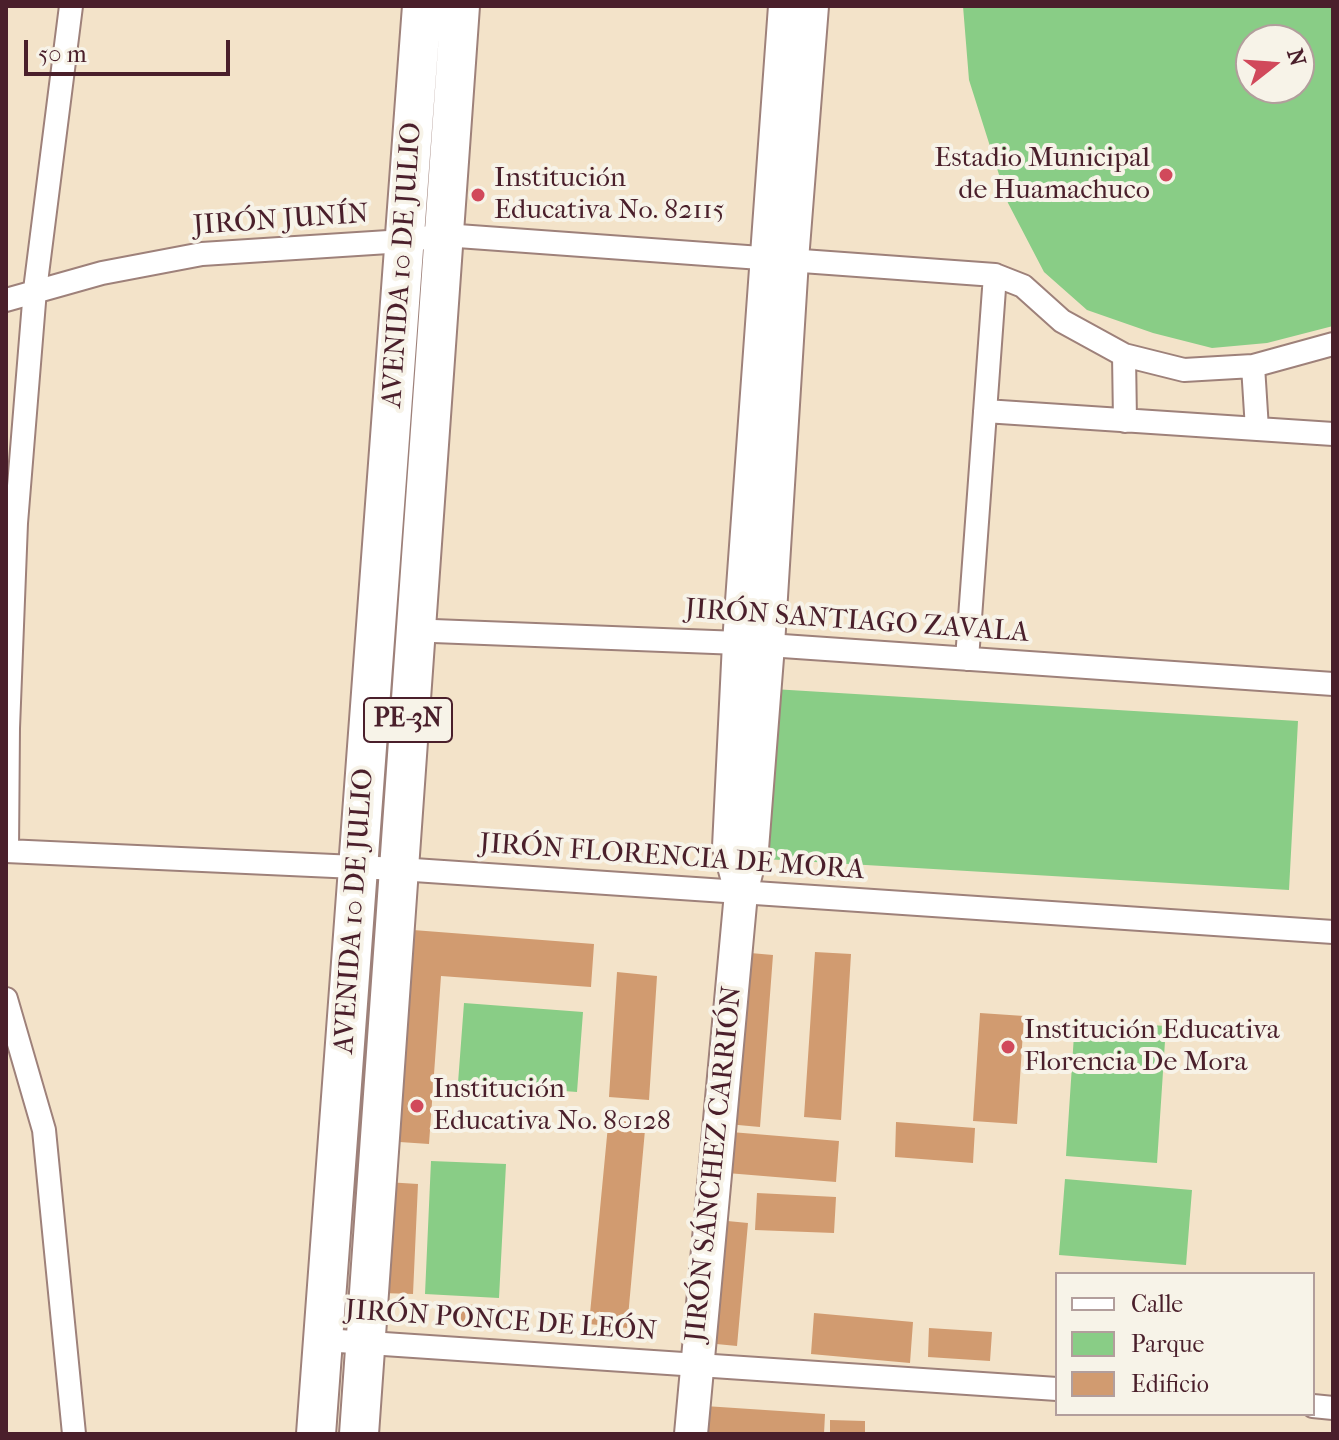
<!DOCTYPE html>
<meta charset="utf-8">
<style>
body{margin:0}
#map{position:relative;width:1339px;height:1440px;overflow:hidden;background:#f3e3c9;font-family:"IM FELL French Canon",serif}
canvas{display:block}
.frame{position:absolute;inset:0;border:8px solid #4a1f2b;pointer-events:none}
.legend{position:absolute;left:1055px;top:1272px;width:260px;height:144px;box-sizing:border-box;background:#f7f3e8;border:2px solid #b29e9c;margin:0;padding:10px 14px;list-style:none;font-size:24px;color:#4a1f2b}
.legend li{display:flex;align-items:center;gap:16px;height:40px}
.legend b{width:40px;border:2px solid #b29e9c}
.north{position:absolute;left:1235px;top:24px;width:80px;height:80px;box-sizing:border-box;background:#f7f3e8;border:2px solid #b29e9c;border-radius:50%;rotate:73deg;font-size:22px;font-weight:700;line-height:32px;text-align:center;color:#4a1f2b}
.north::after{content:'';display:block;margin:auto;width:28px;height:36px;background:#d1495b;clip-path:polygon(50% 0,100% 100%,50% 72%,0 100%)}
.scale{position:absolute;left:24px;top:40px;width:206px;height:36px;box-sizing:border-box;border:4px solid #4a1f2b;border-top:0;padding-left:10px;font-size:24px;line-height:28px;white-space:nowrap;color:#4a1f2b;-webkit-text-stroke:6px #f7f3e8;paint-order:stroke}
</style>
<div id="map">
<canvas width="1339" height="1440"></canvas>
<div class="frame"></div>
<ul class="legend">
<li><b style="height:10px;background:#fff"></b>Calle</li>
<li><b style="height:22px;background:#89cd86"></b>Parque</li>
<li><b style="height:22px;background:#d19b70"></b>Edificio</li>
</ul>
<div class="north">N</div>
<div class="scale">50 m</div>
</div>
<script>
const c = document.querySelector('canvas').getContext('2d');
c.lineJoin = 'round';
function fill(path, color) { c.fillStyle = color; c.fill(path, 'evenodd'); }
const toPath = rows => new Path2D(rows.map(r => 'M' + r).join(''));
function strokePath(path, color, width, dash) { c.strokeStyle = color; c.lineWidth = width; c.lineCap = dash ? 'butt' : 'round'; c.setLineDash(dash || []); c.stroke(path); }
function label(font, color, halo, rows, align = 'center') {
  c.font = font + ' "IM FELL French Canon",serif'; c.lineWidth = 8; c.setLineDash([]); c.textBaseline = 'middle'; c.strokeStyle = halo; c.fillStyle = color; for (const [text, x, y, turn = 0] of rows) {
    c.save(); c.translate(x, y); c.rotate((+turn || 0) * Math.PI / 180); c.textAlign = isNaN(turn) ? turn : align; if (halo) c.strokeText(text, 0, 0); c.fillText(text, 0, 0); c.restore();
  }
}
fill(toPath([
 [963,6,1333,6,1333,326,1267,343,1212,348,1153,333,1087,310,1044,272,1008,203,969,80],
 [1299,40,1299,88,1251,88,1251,40],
 [773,689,1298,721,1289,890,764,859],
 [464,1003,583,1012,577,1092,458,1083],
 [1075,1020,1166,1026,1157,1163,1066,1156],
 [431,1161,506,1164,499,1298,425,1294],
 [1065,1179,1192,1190,1186,1265,1059,1255]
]), '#89cd86');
fill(toPath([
 [400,929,594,944,591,987,441,976,429,1144,385,1141],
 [739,952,773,955,760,1127,727,1124],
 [815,952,851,954,841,1120,804,1117],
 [617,972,657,976,649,1100,609,1097],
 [980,1013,1024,1016,1017,1124,973,1121],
 [609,1115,646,1119,627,1328,589,1324],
 [896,1122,975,1128,973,1163,895,1157],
 [731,1132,839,1141,836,1182,727,1173],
 [386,1182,418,1184,413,1294,381,1293],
 [757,1193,836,1197,834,1233,755,1230],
 [717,1220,748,1223,737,1346,706,1343],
 [462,1304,502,1307,501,1328,460,1325],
 [814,1313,913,1322,910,1363,811,1354],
 [929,1328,992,1332,990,1361,928,1357],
 [705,1406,825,1414,824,1434,704,1434],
 [830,1420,865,1421,865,1434,830,1434]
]), '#d19b70');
const minor = toPath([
 [6,300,102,273,202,254,404,241,444,235,995,275,1023,286,1062,321,1124,355,1184,370,1253,366,1333,344],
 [1124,355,1125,421],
 [1253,366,1257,429],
 [985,411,1333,434],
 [408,630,739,643,1333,684],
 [967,659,995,275],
 [6,851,399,869,1333,932],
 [7,851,8,728,16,523,35,290,71,6],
 [6,999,44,1130,74,1434],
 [324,1340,1057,1389],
 [1313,1406,1333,1408]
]);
const secondary = toPath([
 [740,888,729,847,739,643,785,6],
 [691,1434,741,893,752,849,768,645,792,260,812,6]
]);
const trunk = toPath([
 [316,1434,422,6],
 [359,1434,460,6]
]);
strokePath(minor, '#9e817a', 26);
strokePath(secondary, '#9e817a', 36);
strokePath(trunk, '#9e817a', 42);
strokePath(minor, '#fff', 22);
strokePath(secondary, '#fff', 32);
strokePath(trunk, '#fff', 38);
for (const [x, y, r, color] of [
 [1166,175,8,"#d1495b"],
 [478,195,8,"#d1495b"],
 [1008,1047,8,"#d1495b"],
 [417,1106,8,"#d1495b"]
]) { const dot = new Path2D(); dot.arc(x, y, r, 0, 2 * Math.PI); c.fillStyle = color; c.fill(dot); strokePath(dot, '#f7f3e8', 3); }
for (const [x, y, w] of [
 [408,720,88]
]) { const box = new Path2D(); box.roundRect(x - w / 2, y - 22, w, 44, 6); c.fillStyle = '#f7f3e8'; c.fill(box); strokePath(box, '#4a1f2b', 2); }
label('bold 26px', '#4a1f2b', null, [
 ["PE-3N",408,720]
]);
label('28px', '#4a1f2b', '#f7f3e8', [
 ["Estadio Municipal",1150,159,"right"],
 ["de Huamachuco",1150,191,"right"],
 ["Institución",494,179],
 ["Educativa No. 82115",494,211],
 ["Institución Educativa",1024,1031],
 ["Florencia De Mora",1024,1063],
 ["Institución",433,1090],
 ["Educativa No. 80128",433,1122]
], 'left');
label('28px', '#4a1f2b', '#f7f3e8', [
 ["JIRÓN JUNÍN",281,221,-4],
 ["AVENIDA 10 DE JULIO",403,265,-86],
 ["JIRÓN SANTIAGO ZAVALA",857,622,4],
 ["JIRÓN FLORENCIA DE MORA",672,858,4],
 ["AVENIDA 10 DE JULIO",355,911,-86],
 ["JIRÓN SÁNCHEZ CARRIÓN",715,1164,-84],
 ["JIRÓN PONCE DE LEÓN",501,1322,4]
]);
</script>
